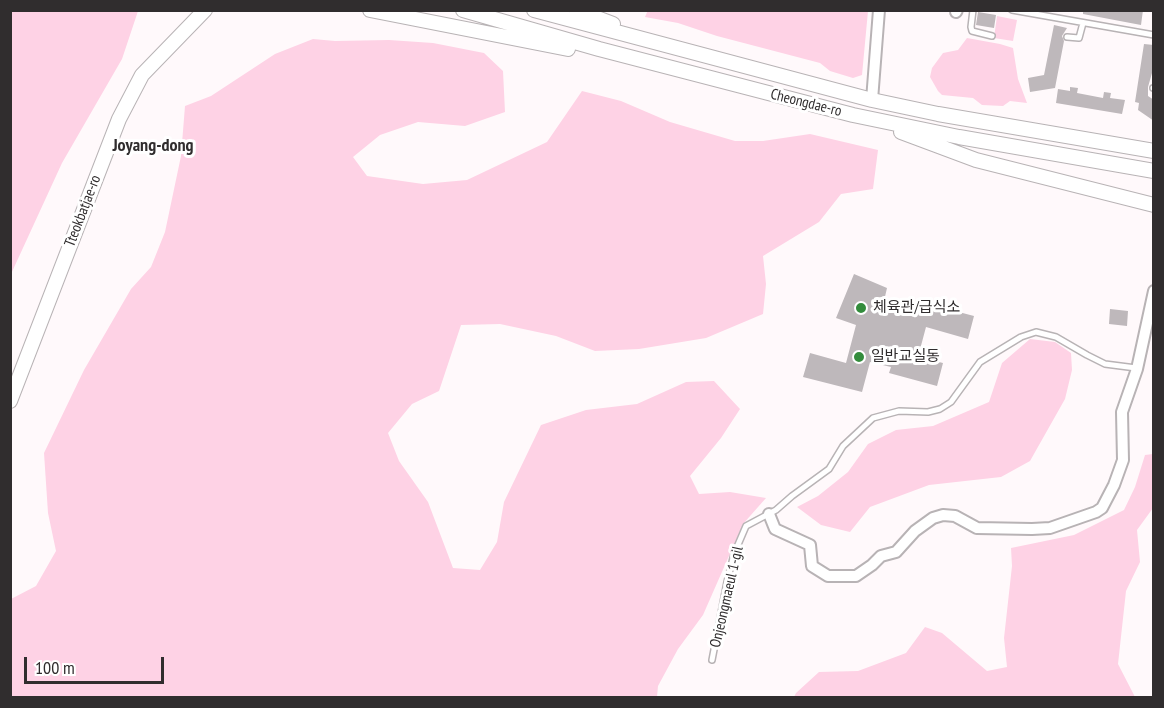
<!DOCTYPE html>
<meta charset="utf-8">
<style>
body{margin:0}
#map{position:relative;width:1164px;height:708px;overflow:hidden;background:#fff9fb;font-family:"PT Sans Narrow",sans-serif}
canvas{display:block}
.frame{position:absolute;inset:0;border:12px solid #302d2e;pointer-events:none}
.scale{position:absolute;left:24px;top:657px;width:140px;height:27px;box-sizing:border-box;border:3px solid #302d2e;border-top:0;padding-left:8px;font-size:18px;line-height:21px;white-space:nowrap;color:#302d2e;-webkit-text-stroke:4px #fff;paint-order:stroke}
</style>
<div id="map">
<canvas width="1164" height="708"></canvas>
<div class="frame"></div>
<div class="scale">100 m</div>
</div>
<script>
const c = document.querySelector('canvas').getContext('2d');
c.lineJoin = 'round';
function fill(path, color) { c.fillStyle = color; c.fill(path, 'evenodd'); }
const toPath = rows => new Path2D(rows.map(r => 'M' + r).join(''));
function strokePath(path, color, width, dash) { c.strokeStyle = color; c.lineWidth = width; c.lineCap = dash ? 'butt' : 'round'; c.setLineDash(dash || []); c.stroke(path); }
function label(font, color, halo, rows, align = 'center') {
  c.font = font + ' "PT Sans Narrow","Noto Sans KR",sans-serif'; c.lineWidth = 6; c.setLineDash([]); c.textBaseline = 'middle'; c.strokeStyle = halo; c.fillStyle = color; for (const [text, x, y, turn = 0] of rows) {
    c.save(); c.translate(x, y); c.rotate((+turn || 0) * Math.PI / 180); c.textAlign = isNaN(turn) ? turn : align; if (halo) c.strokeText(text, 0, 0); c.fillText(text, 0, 0); c.restore();
  }
}
fill(toPath([
 [11,10,138,11,122,59,62,163,11,274],
 [648,10,868,11,862,75,853,78,830,71,820,63,717,36,678,23,645,17],
 [997,16,1017,20,1013,41,994,38],
 [967,38,1000,44,1013,48,1018,79,1027,103,1010,101,1003,106,982,105,973,98,942,95,938,91,930,77,932,68,943,53,958,50],
 [313,39,335,41,389,40,433,43,484,53,503,71,505,112,465,126,418,122,380,135,353,157,367,176,423,184,467,180,547,142,582,91,621,101,670,122,735,141,763,141,810,134,878,150,873,189,841,194,819,222,763,256,766,284,763,314,706,338,639,349,595,351,556,336,500,324,461,325,439,391,412,404,388,433,399,461,428,502,453,568,480,570,497,542,504,502,541,425,586,410,637,404,686,382,714,381,740,409,721,438,690,476,699,494,730,492,766,498,743,524,703,615,678,649,658,686,657,697,11,697,11,599,36,586,56,551,48,513,44,453,84,370,131,289,151,267,165,232,181,156,185,106,211,96,275,54],
 [1030,339,1055,342,1071,353,1072,370,1065,399,1030,461,1001,477,929,485,870,507,850,532,821,525,797,507,818,496,848,472,868,444,896,430,933,426,989,402,1002,363],
 [1153,454,1153,508,1137,530,1140,562,1126,591,1118,664,1135,697,794,697,796,693,819,672,858,671,906,653,925,627,942,633,987,671,1007,667,1004,638,1012,566,1011,548,1074,535,1124,510,1135,487,1145,455]
]), '#fed2e5');
fill(toPath([
 [1083,10,1143,10,1141,25,1083,14],
 [978,12,996,15,994,28,976,25],
 [1054,25,1067,28,1062,36,1064,41,1055,88,1030,92,1028,78,1044,75],
 [1144,44,1154,45,1154,66,1148,87,1148,96,1154,100,1154,121,1138,110,1139,103,1135,102],
 [1070,87,1078,88,1077,93,1103,98,1104,92,1111,93,1110,98,1125,100,1122,114,1056,103,1058,89,1070,91],
 [854,274,887,288,884,301,907,307,909,299,974,316,968,339,926,327,918,357,943,363,937,386,889,373,891,367,870,362,862,392,803,377,810,353,846,363,856,325,836,318],
 [1110,309,1128,311,1127,326,1109,324]
]), '#beb8bb');
const lane = toPath([
 [973,10,971,27,972,31,992,36],
 [1012,10,1154,35],
 [1067,37,1079,38,1083,23],
 [1153,88,1154,88],
 [712,660,727,582,734,554,746,526,776,510,792,496,829,469,843,446,873,418,899,411,928,412,940,409,951,402,980,362,1021,337,1036,332,1056,337,1087,355,1105,364,1136,368]
]);
const street = toPath([
 [956,12,957,10],
 [872,100,879,10],
 [769,514,775,529,810,545,812,566,828,576,856,576,872,565,881,556,896,552,915,531,933,518,943,515,955,516,977,528,1032,529,1050,528,1096,512,1102,508,1114,485,1123,460,1122,412,1137,369,1154,291]
]);
const secondary = toPath([
 [370,10,568,49],
 [463,10,599,49,853,115,959,137,1154,171],
 [534,10,872,100,938,114,1154,151],
 [576,10,613,24],
 [901,132,976,160,1154,205],
 [10,401,119,119,142,75,205,10]
]);
strokePath(lane, '#b8b3b5', 8);
strokePath(street, '#b8b3b5', 14);
strokePath(secondary, '#b8b3b5', 16);
strokePath(lane, '#fff', 5);
strokePath(street, '#fff', 10);
strokePath(secondary, '#fff', 14);
for (const [x, y, r, color] of [
 [861,308,6,"#338c3c"],
 [859,357,6,"#338c3c"]
]) { const dot = new Path2D(); dot.arc(x, y, r, 0, 2 * Math.PI); c.fillStyle = color; c.fill(dot); strokePath(dot, '#fff', 2); }
label('15px', '#302d2e', '#fff', [
 ["Cheongdae-ro",806,103,14],
 ["Tteokbatjae-ro",83,211,-69],
 ["Onjeongmaeul 1-gil",727,597,-77]
]);
label('15px', '#302d2e', '#fff', [
 ["체육관/급식소",873,308],
 ["일반교실동",871,357]
], 'left');
label('bold 18px', '#302d2e', '#fff', [
 ["Joyang-dong",153,146]
]);
</script>
